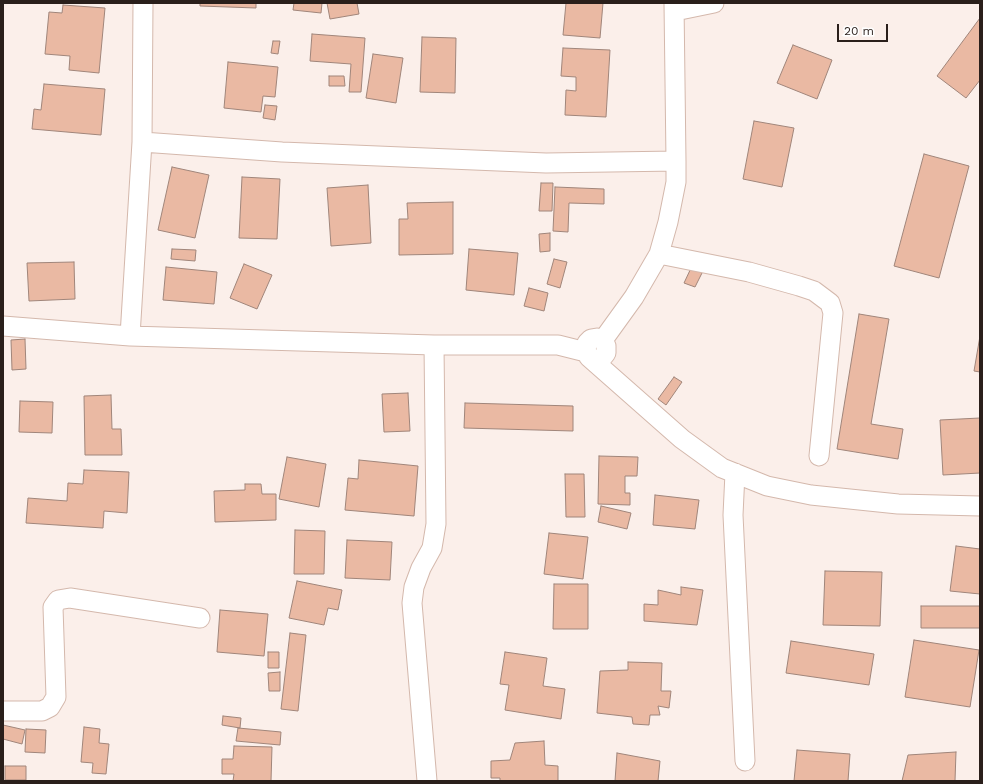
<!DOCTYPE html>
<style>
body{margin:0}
#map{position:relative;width:983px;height:784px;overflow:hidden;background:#fbefea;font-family:"Work Sans",sans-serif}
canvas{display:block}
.frame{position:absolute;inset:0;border:4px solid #2a1f1b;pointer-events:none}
.scale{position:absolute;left:837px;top:24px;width:51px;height:18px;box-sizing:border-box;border:2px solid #2a1f1b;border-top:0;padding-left:5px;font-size:12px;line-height:14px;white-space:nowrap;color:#2a1f1b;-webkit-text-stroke:3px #fff;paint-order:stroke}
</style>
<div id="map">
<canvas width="983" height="784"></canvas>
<div class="frame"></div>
<div class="scale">20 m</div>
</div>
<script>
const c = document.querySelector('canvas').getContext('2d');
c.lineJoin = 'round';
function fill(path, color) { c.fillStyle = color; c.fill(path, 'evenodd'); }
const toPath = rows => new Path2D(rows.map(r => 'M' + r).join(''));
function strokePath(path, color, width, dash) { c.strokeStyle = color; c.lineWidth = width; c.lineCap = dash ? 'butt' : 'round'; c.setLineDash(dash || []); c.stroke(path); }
const building = toPath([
 [200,3,256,3,256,8,200,6,200,3],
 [294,3,322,3,321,13,293,10,294,3],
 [327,3,357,3,359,14,330,19,327,3],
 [566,3,603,3,600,38,563,35,566,3],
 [63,5,105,8,99,73,69,70,70,56,45,54,49,12,62,13,63,5],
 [980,18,980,80,966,98,937,76,980,18],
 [312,34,365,38,361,92,349,92,351,64,310,61,312,34],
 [422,37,456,38,455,93,420,92,422,37],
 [273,41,280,41,278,54,271,53,273,41],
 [793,45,832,60,817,99,777,83,793,45],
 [563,48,610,50,606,117,565,115,566,90,576,91,576,77,561,76,563,48],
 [373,54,403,58,396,103,366,98,373,54],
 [228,62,278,67,275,97,263,96,261,112,224,108,228,62],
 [329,76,344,76,345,86,329,86,329,76],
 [44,84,105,89,101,135,32,129,34,109,41,110,44,84],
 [265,105,277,106,275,120,263,118,265,105],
 [754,121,794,128,782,187,743,179,754,121],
 [924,154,969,166,939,278,894,266,924,154],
 [172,167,209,175,195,238,158,230,172,167],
 [242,177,280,179,277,239,239,238,242,177],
 [541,183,553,183,552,211,539,211,541,183],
 [368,185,371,243,331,246,327,188,368,185],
 [555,187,604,189,604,204,569,203,568,232,553,231,555,187],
 [453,202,453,254,399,255,399,219,408,219,407,203,453,202],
 [550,233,550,251,540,252,539,234,550,233],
 [172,249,196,250,195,261,171,259,172,249],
 [469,249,518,253,514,295,466,290,469,249],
 [554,259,567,262,560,288,547,284,554,259],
 [74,262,75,299,29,301,27,263,74,262],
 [244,264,272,275,257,309,230,298,244,264],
 [692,266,703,271,695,287,684,283,692,266],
 [166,267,217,272,214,304,163,300,166,267],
 [529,288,548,293,544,311,524,306,529,288],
 [859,314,889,319,871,424,903,429,898,459,837,449,859,314],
 [980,336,980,372,974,371,980,336],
 [25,339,26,369,12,370,11,340,25,339],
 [674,377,682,382,666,405,658,399,674,377],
 [408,393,410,431,384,432,382,394,408,393],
 [111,395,112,429,121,429,122,455,85,455,84,396,111,395],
 [20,401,53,402,52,433,19,432,20,401],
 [465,403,573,406,573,431,464,428,465,403],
 [980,418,980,473,943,475,940,420,980,418],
 [599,456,638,457,637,476,625,476,625,493,630,493,630,505,598,504,599,456],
 [287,457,326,464,319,507,279,499,287,457],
 [359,460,418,466,414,516,345,510,348,478,358,479,359,460],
 [84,470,129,472,127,513,104,511,103,528,26,523,28,498,67,501,68,483,83,484,84,470],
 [565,474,584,474,585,517,566,517,565,474],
 [245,484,261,484,262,494,276,494,276,520,215,522,214,491,245,490,245,484],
 [655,495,699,500,695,529,653,525,655,495],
 [601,506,631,513,627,529,598,522,601,506],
 [295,530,325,531,324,574,294,574,295,530],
 [549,533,588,537,583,579,544,574,549,533],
 [347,540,392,542,390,580,345,578,347,540],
 [956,546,980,549,980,594,950,591,956,546],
 [825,571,882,572,880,626,823,625,825,571],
 [297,581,342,590,338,610,328,608,324,625,289,618,297,581],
 [554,584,588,584,588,629,553,629,554,584],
 [681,587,703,590,697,625,644,621,644,604,658,605,658,590,681,595,681,587],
 [921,606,980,606,980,628,921,628,921,606],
 [220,610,268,614,264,656,217,652,220,610],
 [290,633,306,635,298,711,281,709,290,633],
 [914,640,979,650,970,707,905,697,914,640],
 [791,641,874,654,869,685,786,673,791,641],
 [268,652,279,652,279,668,268,668,268,652],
 [505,652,547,658,543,686,565,689,561,719,505,710,509,685,500,684,505,652],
 [628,662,662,663,661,691,671,691,669,708,658,706,660,715,650,715,649,725,633,724,632,717,597,713,600,671,628,670,628,662],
 [280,672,280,691,269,691,268,673,280,672],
 [223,716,241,718,240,728,222,725,223,716],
 [3,725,25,730,22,744,3,739,3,725],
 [84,727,100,729,99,743,109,744,106,774,92,773,93,763,81,762,84,727],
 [238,728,281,732,280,745,236,741,238,728],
 [26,729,46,730,45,753,25,752,26,729],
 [544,741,545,765,558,766,558,781,500,781,500,778,491,778,491,761,510,760,515,743,544,741],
 [234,746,272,747,271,781,233,781,234,774,222,774,222,759,233,759,234,746],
 [797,750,850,754,848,781,794,781,797,750],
 [956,752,955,781,902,781,908,755,956,752],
 [617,753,660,761,658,781,615,781,617,753],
 [5,766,26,766,26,780,5,780,5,766]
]);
fill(building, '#eab9a3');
strokePath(building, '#a0857a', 1);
const minor = toPath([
 [675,11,714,3],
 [142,142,282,152,546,163,676,161],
 [659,254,749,272,799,286,814,291,830,303,833,313,819,456],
 [3,326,130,336,434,345,558,345,586,352,589,357,595,360,602,358,606,353,606,346,603,340,597,338,591,339,587,343,586,352],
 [130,336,142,142,143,3],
 [603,340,634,297,659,254,668,222,676,182,676,161,674,3],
 [589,357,682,439,722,468,767,486,811,495,898,504,980,506],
 [735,473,733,515,745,761],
 [3,711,42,711,50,707,56,697,53,607,58,600,70,598,200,618],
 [427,781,412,603,414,587,421,568,432,548,436,524,434,345]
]);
strokePath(minor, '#d4b8ac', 21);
strokePath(minor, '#fff', 19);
</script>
